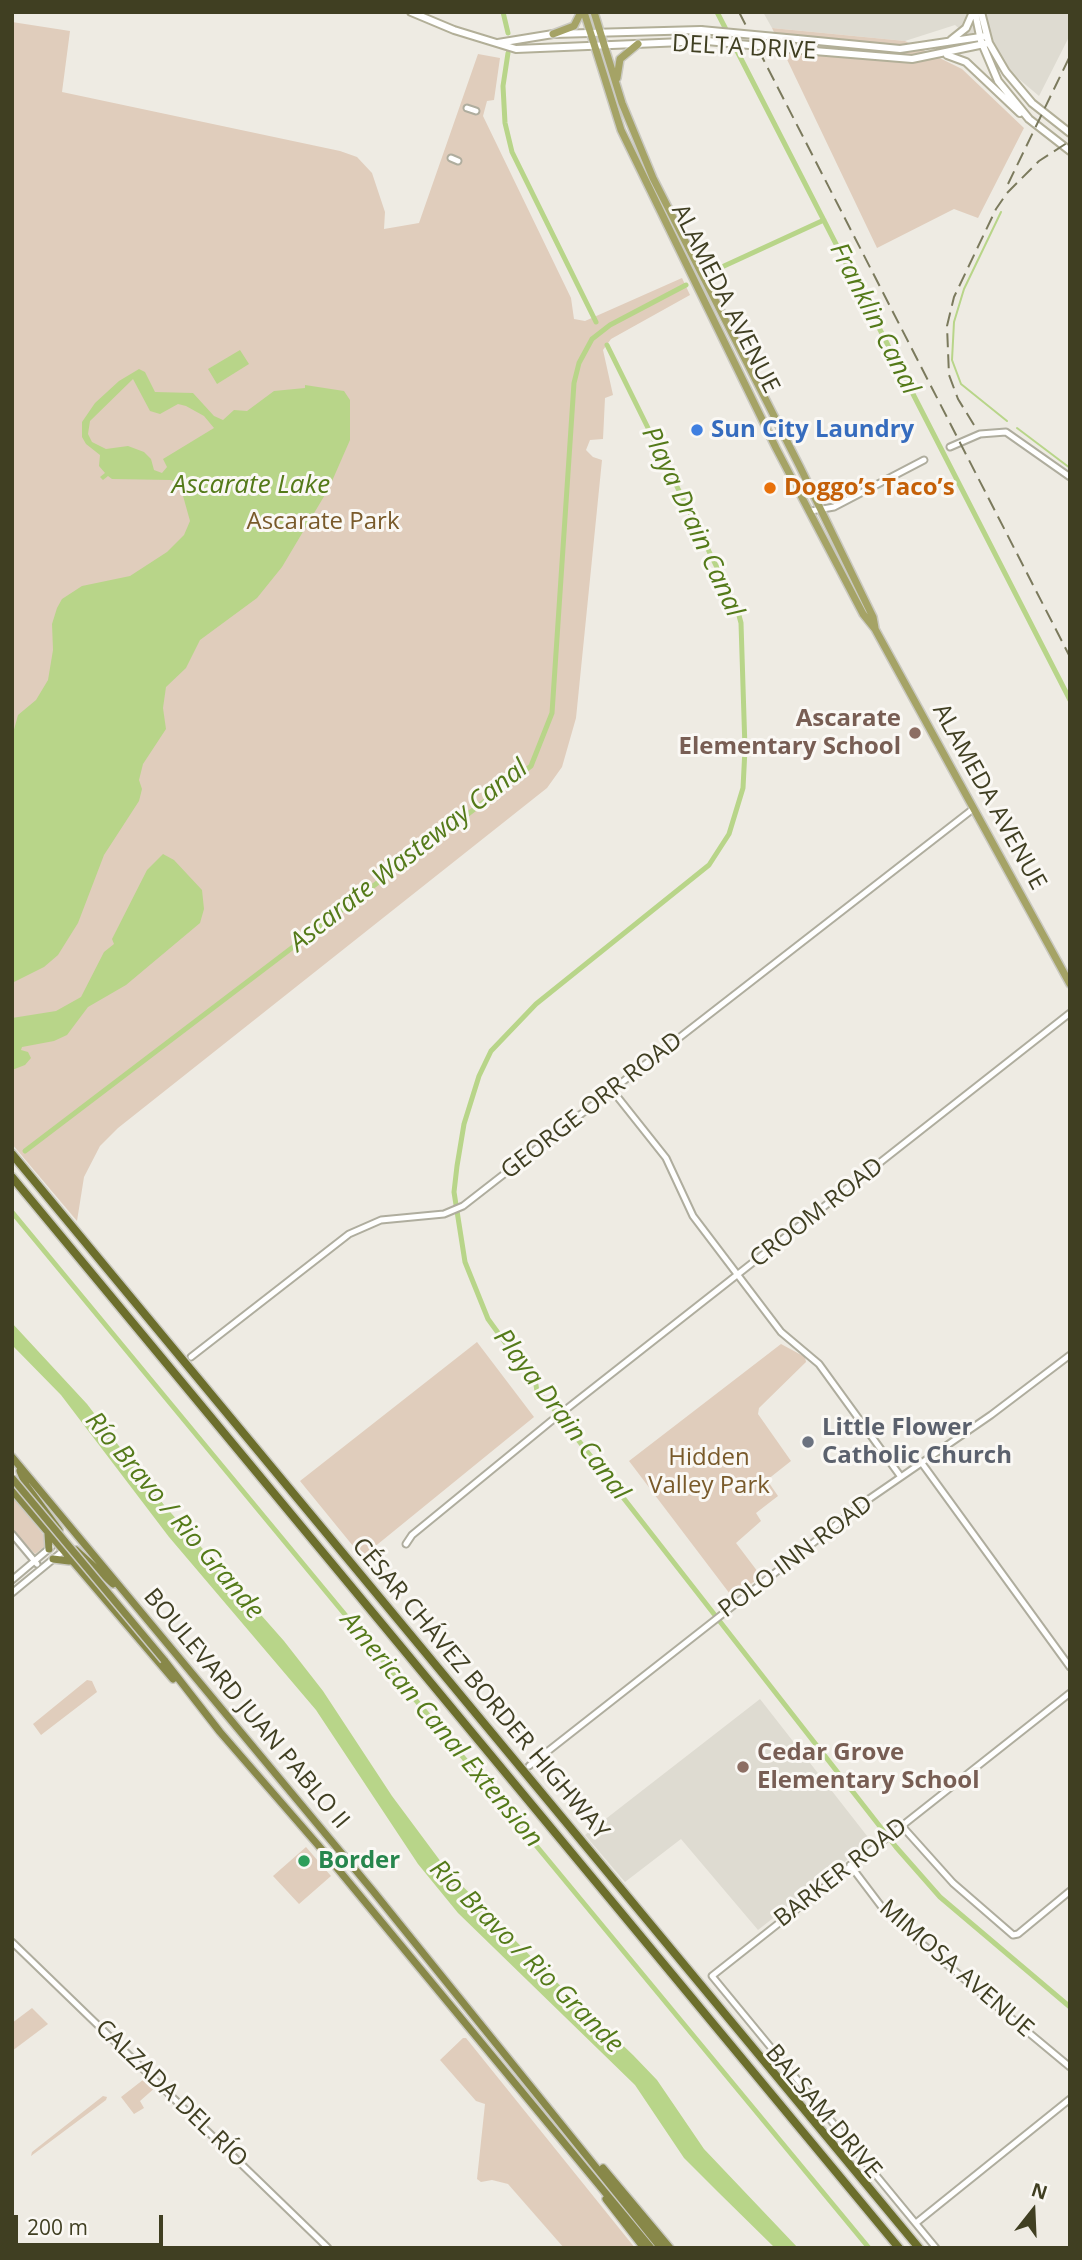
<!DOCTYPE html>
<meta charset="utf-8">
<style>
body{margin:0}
#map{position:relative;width:1082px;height:2260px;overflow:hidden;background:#eeebe3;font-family:"Open Sans",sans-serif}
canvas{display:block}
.frame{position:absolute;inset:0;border:14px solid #403f22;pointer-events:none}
.north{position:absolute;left:998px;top:2176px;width:70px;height:70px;-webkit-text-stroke:5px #faf8f4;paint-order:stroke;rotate:18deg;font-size:19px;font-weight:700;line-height:28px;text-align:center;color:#403f22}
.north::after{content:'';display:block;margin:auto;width:24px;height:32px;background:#403f22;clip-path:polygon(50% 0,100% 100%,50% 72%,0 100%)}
.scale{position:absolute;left:14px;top:2215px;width:149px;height:32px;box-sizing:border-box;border:4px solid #403f22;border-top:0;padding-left:9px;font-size:21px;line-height:24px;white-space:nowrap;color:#403f22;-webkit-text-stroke:5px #faf8f4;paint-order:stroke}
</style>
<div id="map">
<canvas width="1082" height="2260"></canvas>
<div class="frame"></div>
<div class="north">N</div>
<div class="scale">200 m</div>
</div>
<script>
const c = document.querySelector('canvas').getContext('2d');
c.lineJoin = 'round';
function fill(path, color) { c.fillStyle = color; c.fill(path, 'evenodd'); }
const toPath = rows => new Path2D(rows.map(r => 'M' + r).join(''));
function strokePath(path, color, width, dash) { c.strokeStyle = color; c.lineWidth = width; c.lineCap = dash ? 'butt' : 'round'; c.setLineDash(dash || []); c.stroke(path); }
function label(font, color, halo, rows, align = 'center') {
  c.font = font + ' "Open Sans",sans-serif'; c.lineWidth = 6; c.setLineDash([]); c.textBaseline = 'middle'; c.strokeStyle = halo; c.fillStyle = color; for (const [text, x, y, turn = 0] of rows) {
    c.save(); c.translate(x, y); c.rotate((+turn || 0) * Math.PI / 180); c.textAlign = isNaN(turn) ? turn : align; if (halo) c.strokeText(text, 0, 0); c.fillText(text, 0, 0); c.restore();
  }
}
fill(toPath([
 [763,12,1070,12,1070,35,1039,96,955,25,905,41,772,28],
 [760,1699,871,1841,758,1930,681,1839,625,1882,585,1835]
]), '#dedbd1');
fill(toPath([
 [12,22,70,31,62,92,340,151,357,157,372,173,385,212,384,229,419,223,478,54,500,58,494,100,487,101,483,116,571,298,574,319,585,321,682,278,690,295,611,339,603,350,613,395,605,398,603,439,590,440,586,450,593,457,602,460,576,718,562,767,547,788,118,1128,100,1146,84,1177,77,1221,12,1144],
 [772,28,905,41,962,69,1024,128,978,218,954,209,877,248],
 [477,1342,534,1417,362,1557,300,1481],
 [781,1344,805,1357,806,1362,759,1408,758,1414,791,1461,767,1480,778,1496,756,1513,761,1521,736,1543,761,1576,733,1598,629,1461],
 [12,1496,46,1538,44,1547,35,1554,12,1529],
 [87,1680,92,1681,97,1692,41,1735,33,1724],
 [306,1847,331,1876,299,1904,273,1876],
 [32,2008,48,2024,12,2051,12,2023],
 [463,2038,466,2038,635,2248,564,2248,508,2184,492,2180,481,2182,477,2179,485,2104,476,2101,440,2060],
 [148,2076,157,2086,140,2101,144,2108,134,2114,121,2097],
 [103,2096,107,2097,106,2100,31,2156,32,2152]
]), '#e0cdbc');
fill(toPath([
 [240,350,249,364,217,384,208,369],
 [139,369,145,372,155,392,193,393,214,416,223,420,234,410,247,411,274,391,305,388,305,385,344,391,350,400,350,440,329,488,282,567,257,598,200,640,186,668,166,687,163,708,166,729,143,764,139,780,142,789,139,801,104,855,78,923,58,955,44,967,12,983,12,737,18,715,36,700,48,680,53,650,52,624,57,608,62,599,82,586,130,576,167,552,184,535,190,521,180,485,171,480,112,479,108,476,103,480,100,477,105,473,99,466,100,455,86,444,82,437,82,422,95,403,119,381],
 [133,379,150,411,160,414,178,404,186,406,204,416,214,428,163,459,167,467,162,473,154,470,151,459,144,452,128,446,106,449,92,442,88,434,90,421],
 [163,854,174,860,202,890,204,909,200,923,126,985,88,1007,67,1035,54,1041,22,1047,21,1050,28,1052,31,1058,25,1065,12,1070,12,1018,56,1011,81,997,104,952,114,944,112,939,147,870],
 [12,1323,87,1404,164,1505,284,1641,323,1691,392,1796,447,1870,544,1970,633,2055,657,2080,704,2149,798,2248,775,2248,718,2192,684,2158,635,2085,458,1913,418,1864,316,1710,169,1537,61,1395,12,1345]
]), '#b8d589');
strokePath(toPath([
 [1001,212,964,289,954,322,952,360,961,384,1007,421],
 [1017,428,1070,468]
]), '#b8d589', 2);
strokePath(toPath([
 [503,12,508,33],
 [717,12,1070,700],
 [508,53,503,86,505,123,512,152,596,322],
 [711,272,824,220],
 [607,345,737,608,741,623,745,749,743,788,729,834,709,865,536,1004,491,1051,479,1076,464,1124,457,1166,454,1192,465,1262,488,1319,536,1385,537,1392,550,1404,896,1847,940,1897,1070,2007],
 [25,1151,531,766,552,713,574,383,579,363,592,339,610,325,686,285],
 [12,1212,869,2248]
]), '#b8d589', 5);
const tertiary = toPath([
 [467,108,476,111],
 [451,158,458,161],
 [950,447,980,434,1006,432,1070,477],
 [811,511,834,507,924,460],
 [612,1090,666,1158,693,1216,781,1332,819,1364,901,1477],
 [191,1357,349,1234,381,1220,444,1214,463,1206,973,809],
 [921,1462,1070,1667],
 [12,1534,37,1564],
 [406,1544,412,1535,550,1422,1070,1013],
 [12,1580,51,1547],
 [12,1593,63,1551],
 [529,1766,869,1499,991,1415,1070,1355],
 [901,1825,953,1883,1013,1935,1018,1934,1070,1891],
 [850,1865,881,1906,909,1933,1070,2067],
 [12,1942,328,2248],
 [916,2223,1070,2099],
 [936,2248,712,1976,1070,1693]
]);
const secondary = toPath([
 [411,12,454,30,516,49,707,41],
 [975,12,981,41,998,81,1029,119,1070,151],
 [981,12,989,43,1006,72,1032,103,1070,133],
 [797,39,900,49,987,36],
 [951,40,966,28,973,12],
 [498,43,553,34,701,30],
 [802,50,912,59,989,43],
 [947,55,966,62,1020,113]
]);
const primary = toPath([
 [584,12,621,130,776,448,863,614,875,629,1070,984],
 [594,12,622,103,653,178,800,467,873,617,875,628],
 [553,34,574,26,581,12],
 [617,78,620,59,638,44]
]);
const trunk = toPath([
 [12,1457,373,1891,661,2248],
 [20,1471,26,1485,59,1530],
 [12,1490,173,1679],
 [48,1534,49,1549],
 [76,1550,113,1584],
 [53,1559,69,1561],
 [164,1660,220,1732,318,1845,651,2248],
 [603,2168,670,2248],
 [606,2199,644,2248]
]);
const motorway = toPath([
 [12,1154,919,2248],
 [12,1177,899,2248]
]);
strokePath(tertiary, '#afad9e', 9);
strokePath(secondary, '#b2af98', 10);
strokePath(primary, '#cac9c1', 10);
strokePath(trunk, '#cac9c1', 10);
strokePath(motorway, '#cac9c1', 11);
strokePath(tertiary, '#fff', 5);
strokePath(secondary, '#fff', 6);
strokePath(primary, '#a5a366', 7);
strokePath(trunk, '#888849', 7);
strokePath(motorway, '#6c6e2c', 8);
strokePath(toPath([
 [739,12,1070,657],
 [1008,184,1070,56],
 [974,425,958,399,949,375,947,326,954,297,996,209,1007,193,1039,161,1070,141]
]), '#7b7a5d', 2, [14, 7]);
const secondaryBridge = toPath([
 [701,30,797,39],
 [707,41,802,50]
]);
const trunkBridge = toPath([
 [12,1478,164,1660]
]);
strokePath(secondaryBridge, '#b2af98', 10, []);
strokePath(trunkBridge, '#cac9c1', 10, []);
strokePath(secondaryBridge, '#fff', 6);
strokePath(trunkBridge, '#888849', 7);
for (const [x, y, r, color] of [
 [697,430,7,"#3f7fe0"],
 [770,488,7,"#e8710a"],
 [915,733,7,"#8d6e63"],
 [808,1442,7,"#6b7280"],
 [743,1767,7,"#8d6e63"],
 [304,1861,7,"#2e9e5b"]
]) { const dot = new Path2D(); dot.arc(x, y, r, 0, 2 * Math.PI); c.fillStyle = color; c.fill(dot); strokePath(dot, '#faf8f4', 2.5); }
label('24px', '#403f22', '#faf8f4', [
 ["DELTA DRIVE",744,48,3],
 ["ALAMEDA AVENUE",725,299,63],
 ["ALAMEDA AVENUE",989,797,61],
 ["GEORGE ORR ROAD",592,1106,-38],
 ["CROOM ROAD",817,1213,-38],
 ["POLO INN ROAD",796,1557,-37],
 ["CÉSAR CHÁVEZ BORDER HIGHWAY",480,1689,50],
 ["BOULEVARD JUAN PABLO II",246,1709,50],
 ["BARKER ROAD",841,1873,-38],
 ["MIMOSA AVENUE",956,1969,41],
 ["CALZADA DEL RÍO",171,2094,44],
 ["BALSAM DRIVE",823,2112,50]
]);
label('bold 24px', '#366cbe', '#faf8f4', [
 ["Sun City Laundry",711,430]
], 'left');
label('bold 24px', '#c56008', '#faf8f4', [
 ["Doggo’s Taco’s",784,488]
], 'left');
label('24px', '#795a2a', '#faf8f4', [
 ["Ascarate Park",323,522],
 ["Hidden",709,1458],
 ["Valley Park",709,1486]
]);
label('bold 24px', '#785e54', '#faf8f4', [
 ["Ascarate",901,719],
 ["Elementary School",901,747],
 ["Cedar Grove",757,1753,"left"],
 ["Elementary School",757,1781,"left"]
], 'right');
label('bold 24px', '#5b616d', '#faf8f4', [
 ["Little Flower",822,1428],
 ["Catholic Church",822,1456]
], 'left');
label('bold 24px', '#27864d', '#faf8f4', [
 ["Border",318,1861]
], 'left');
label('italic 26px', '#547a19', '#faf8f4', [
 ["Franklin Canal",874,319,63],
 ["Ascarate Lake",251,486],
 ["Playa Drain Canal",692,522,65],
 ["Ascarate Wasteway Canal",409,856,-38],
 ["Playa Drain Canal",561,1415,53],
 ["Río Bravo / Rio Grande",174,1516,50],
 ["American Canal Extension",441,1730,50],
 ["Río Bravo / Rio Grande",526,1957,45]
]);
</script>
